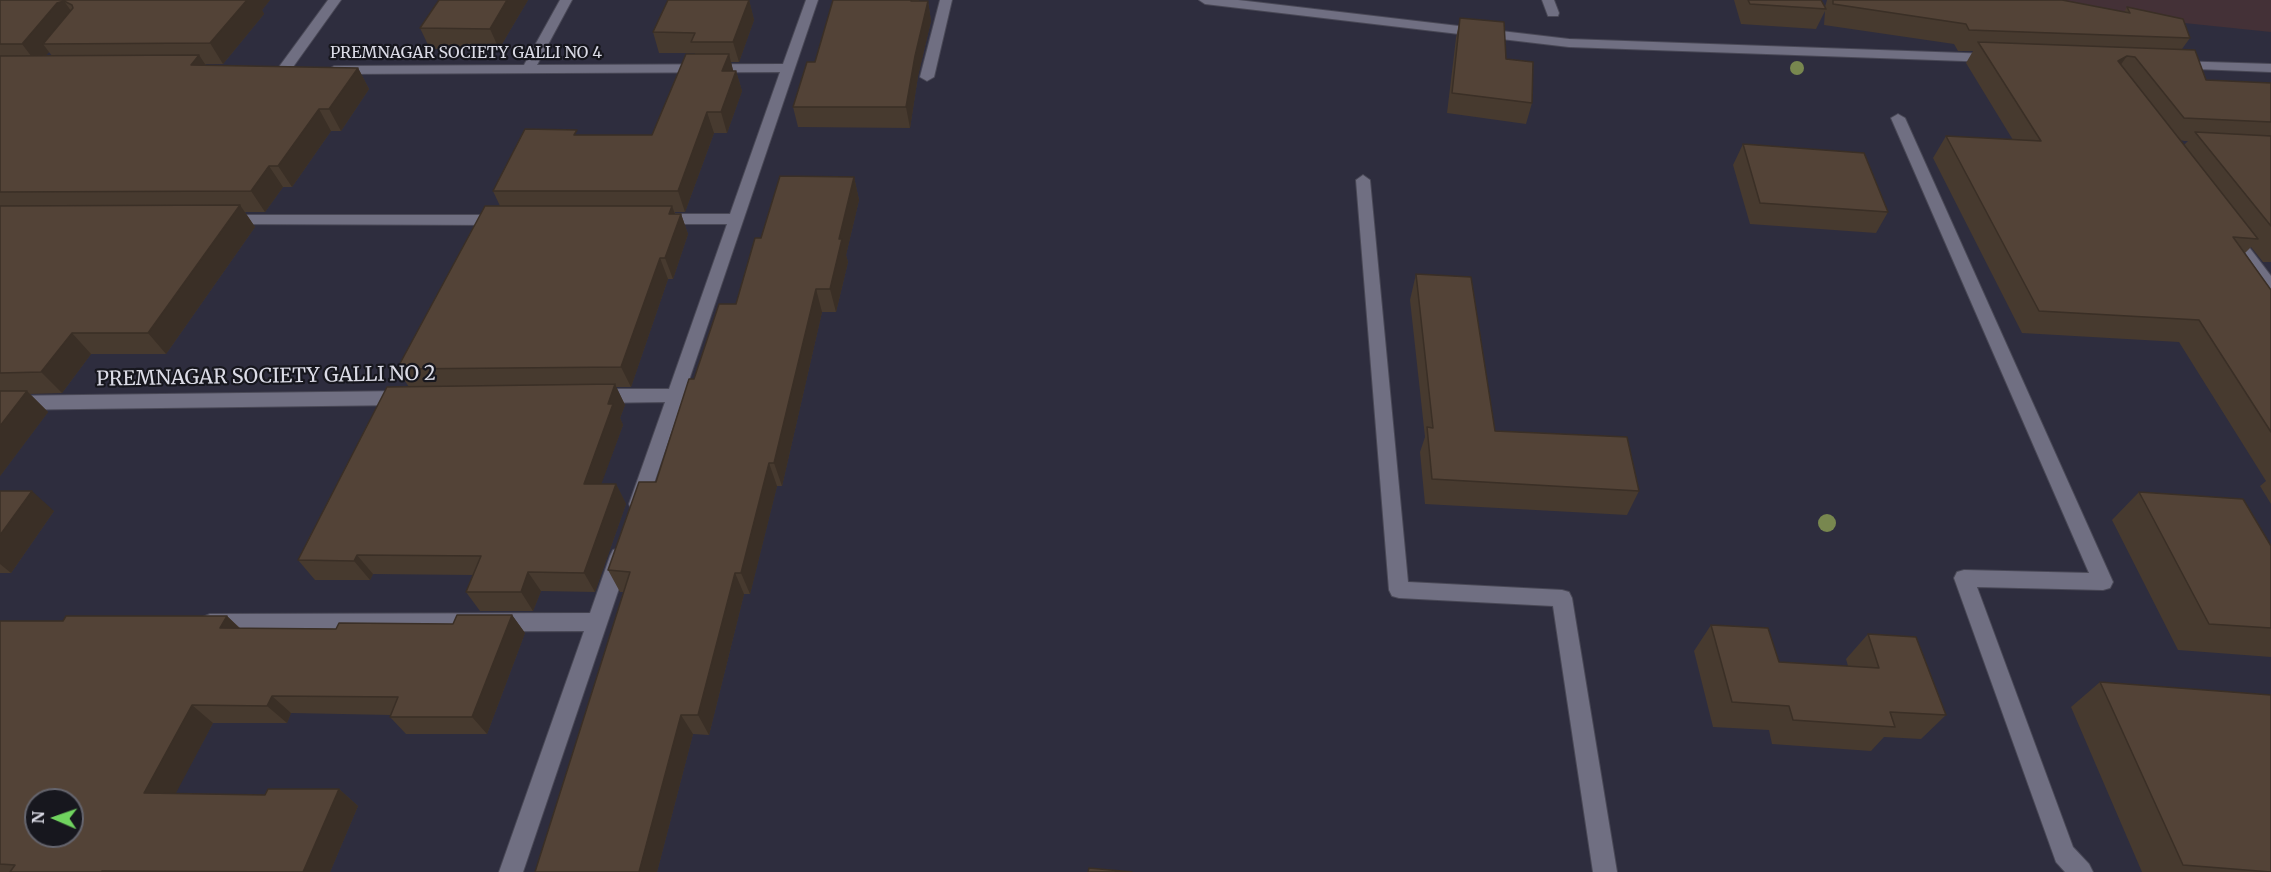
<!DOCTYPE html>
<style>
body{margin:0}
#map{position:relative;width:2271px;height:872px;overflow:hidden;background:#2e2d3e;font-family:Merriweather,serif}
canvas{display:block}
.north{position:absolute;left:24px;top:788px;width:60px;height:60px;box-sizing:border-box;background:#17171e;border:2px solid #65656e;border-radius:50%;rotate:272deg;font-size:16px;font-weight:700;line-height:24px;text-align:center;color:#dbdbe6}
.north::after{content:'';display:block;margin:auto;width:21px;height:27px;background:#70d35f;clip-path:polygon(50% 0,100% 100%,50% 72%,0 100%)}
</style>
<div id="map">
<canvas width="2271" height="872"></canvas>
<div class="north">N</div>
</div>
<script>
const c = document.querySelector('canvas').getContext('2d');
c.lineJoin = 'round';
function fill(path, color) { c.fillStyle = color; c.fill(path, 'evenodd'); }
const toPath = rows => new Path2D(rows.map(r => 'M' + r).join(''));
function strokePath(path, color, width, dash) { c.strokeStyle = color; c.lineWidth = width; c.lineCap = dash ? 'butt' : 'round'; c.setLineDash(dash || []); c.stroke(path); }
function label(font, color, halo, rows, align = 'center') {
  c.font = font + ' Merriweather,serif'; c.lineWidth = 4.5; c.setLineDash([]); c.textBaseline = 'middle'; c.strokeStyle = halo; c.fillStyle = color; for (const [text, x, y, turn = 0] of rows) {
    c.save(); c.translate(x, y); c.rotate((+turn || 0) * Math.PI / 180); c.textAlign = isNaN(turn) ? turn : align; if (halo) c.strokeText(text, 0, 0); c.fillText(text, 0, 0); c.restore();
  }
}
fill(toPath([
 [2044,0,2271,0,2271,32,2049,9]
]), '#443137');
const service = toPath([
 [1363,175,1370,180,1408,582,1562,590,1569,592,1572,598,1617,872,1593,872,1553,606,1399,598,1392,596,1389,590,1356,180,1363,175]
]);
const minor = toPath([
 [328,0,341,0,288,74,278,74,276,71,328,0],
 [560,0,572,0,537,65,783,64,806,0,818,0,647,504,645,509,638,512,631,509,629,504,665,402,596,403,590,401,587,396,590,391,596,389,669,389,727,224,660,224,652,219,660,214,730,214,780,72,334,74,327,70,334,66,524,65,560,0],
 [940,0,952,0,934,77,927,81,920,77,940,0],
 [1199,0,1238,0,1569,39,1992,54,1999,58,1992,62,1569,47,1205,4,1199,0],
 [1542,0,1554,0,1559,13,1558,16,1548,16,1542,0],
 [2176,61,2271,64,2271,72,2171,68,2169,65,2176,61],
 [1898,114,1905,118,2113,582,2110,588,2103,590,1977,587,2073,847,2089,864,2093,872,2065,872,2056,862,1954,578,1957,572,1964,570,2089,573,1891,118,1898,114],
 [228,215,501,215,509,220,501,225,223,224,220,220,223,216,228,215],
 [2230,229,2236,230,2271,276,2271,293,2265,291,2224,238,2222,234,2230,229],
 [404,391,410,393,413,398,410,403,404,405,0,410,0,396,404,391],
 [620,548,627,550,630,556,523,872,499,872,584,631,210,632,203,629,200,623,203,617,210,614,590,613,610,556,613,550,620,548]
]);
strokePath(service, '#494856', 2);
strokePath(minor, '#494856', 2);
fill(service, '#706f82');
fill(minor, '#706f82');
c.fillStyle = '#78874f';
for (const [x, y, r] of [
 [1797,68,7],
 [1827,523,9]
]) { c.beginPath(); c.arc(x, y, r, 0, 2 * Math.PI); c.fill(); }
fill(toPath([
 [0,0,270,0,262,10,264,14,223,64,205,64,206,65,358,68,369,89,341,131,331,131,292,187,283,187,265,212,245,212,255,227,166,354,91,354,62,393,30,394,48,412,0,476],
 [49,52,52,56,45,56],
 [439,0,528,0,499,49,430,49,420,28],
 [749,0,754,20,739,62,731,62,733,71,736,71,742,91,727,133,714,133,685,212,675,212,675,214,681,214,688,234,673,279,668,279,631,387,616,387,625,405,620,418,623,425,601,484,616,484,626,504,595,592,541,591,533,611,480,611,466,592,473,575,373,574,370,580,315,580,298,560,409,387,397,369,500,206,493,191,652,135,695,54,695,53,659,53,653,32],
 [833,0,919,0,919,1,928,1,931,21,918,76,910,128,798,127,793,107,815,62],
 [1734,0,1821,0,1825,7,1827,0,2062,0,2124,12,2127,7,2190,38,2182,49,2206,80,2271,83,2271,262,2263,262,2251,247,2245,253,2271,290,2271,504,2260,486,2266,481,2179,342,2022,333,1933,158,1946,136,2013,140,1966,63,1973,51,1958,51,1954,44,1824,25,1825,11,1816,29,1741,24],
 [2181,140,2184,141,2188,141,2184,145],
 [1460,18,1506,59,1532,103,1526,124,1447,113,1456,38],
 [1743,144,1888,212,1876,233,1750,224,1733,165],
 [854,177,859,200,846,255,848,262,836,312,822,312,782,486,777,486,750,594,744,594,709,735,693,734,657,872,623,592,620,592,608,570,656,482,694,379,736,304,761,238],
 [1416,274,1495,431,1639,491,1627,515,1425,504,1420,452,1425,437,1410,300],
 [0,491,54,511,11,573,0,573],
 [2139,492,2271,546,2271,657,2178,650,2112,520],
 [512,615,525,633,487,734,406,734,390,717,391,715,291,713,287,723,213,723,175,794,265,795,339,789,358,806,330,872,0,872,0,621,63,621,227,616,240,628,336,629,453,624],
 [1711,625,1779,662,1848,666,1846,659,1868,634,1946,715,1921,739,1884,737,1871,751,1772,744,1769,730,1713,727,1694,651],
 [2100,682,2271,872,2142,872,2071,707]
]), '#473a2f');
fill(toPath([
 [247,0,270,0,262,10,264,14,223,64,210,43],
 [507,0,528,0,499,49,490,29],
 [749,0,754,20,739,62,733,42],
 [64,1,79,22,43,44,49,52,38,65,22,44,57,3],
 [928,1,931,21,918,76,910,128,906,107,915,56],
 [729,54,734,74,722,71],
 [199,55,213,76,191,65],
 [2127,56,2112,77,2118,61],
 [358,68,369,89,341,131,329,109],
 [736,71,742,91,727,133,721,112],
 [319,109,331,131,292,187,278,166],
 [707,112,714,133,685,212,678,191],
 [269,166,283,187,265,212,251,191],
 [854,177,859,200,846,255,848,262,836,312,830,289,839,239],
 [240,205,255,227,166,354,148,333],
 [672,206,678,222,681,214,688,234,673,279,665,258,669,214],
 [660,258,668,279,631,387,621,367],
 [816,289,822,312,782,486,774,463],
 [72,333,91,354,62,393,41,372],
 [615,384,625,405,620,418,623,425,594,504,584,484,608,404],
 [27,391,48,412,0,476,0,426],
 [769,463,777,486,750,594,741,573],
 [616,484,626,504,595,592,584,573],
 [32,491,54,511,11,573,0,564,0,535],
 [357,555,373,574,370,580,354,561],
 [528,572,541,591,533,611,521,592],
 [735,573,744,594,709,735,698,715],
 [512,615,525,633,487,734,472,717],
 [227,616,246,635,220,628],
 [272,696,291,713,287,723,267,706],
 [192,705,213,723,167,810,144,793],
 [681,715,693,734,657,872,639,872],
 [339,789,358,806,330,872,303,872]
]), '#3a2f26');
const building = toPath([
 [0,0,247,0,210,43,43,44,73,8,72,5,64,1,57,3,22,44,0,44,0,0],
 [439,0,507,0,490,29,420,28,439,0],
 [668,0,749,0,733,42,691,42,695,33,653,32,668,0],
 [833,0,911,0,911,1,928,1,915,56,906,107,793,107,807,62,815,62,833,0],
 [1748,0,1821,0,1826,9,1750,4,1748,0],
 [1833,0,2062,0,2130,13,2127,7,2183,19,2190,38,1969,30,1966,24,1833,4,1833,0],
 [1460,18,1504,22,1506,59,1533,62,1532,103,1452,93,1460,18],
 [1978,42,2195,50,2206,80,2271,83,2271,122,2184,118,2135,57,2127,56,2118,61,2258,239,2233,237,2271,290,2271,432,2199,320,2039,311,1946,136,2041,141,1978,42],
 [686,54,729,54,722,71,736,71,721,112,707,112,678,191,493,191,525,129,577,130,574,135,652,135,686,54],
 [199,55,191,65,358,68,329,109,319,109,278,166,269,166,251,191,0,192,0,56,199,55],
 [2195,132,2271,136,2271,226,2195,132],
 [1743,144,1864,153,1888,212,1760,203,1743,144],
 [780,176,854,177,839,239,842,239,830,289,816,289,774,463,769,463,741,573,735,573,698,715,681,715,639,872,535,872,630,572,608,570,639,482,656,482,689,379,694,379,719,304,736,304,755,238,761,238,780,176],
 [240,205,148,333,72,333,41,372,0,373,0,206,240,205],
 [485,206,672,206,669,214,681,214,665,258,660,258,621,367,397,369,485,206],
 [1416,274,1471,277,1495,431,1627,437,1639,491,1432,479,1427,427,1433,428,1416,274],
 [615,384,608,404,613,404,584,484,616,484,584,573,528,572,521,592,466,592,481,556,357,555,354,561,298,560,387,387,615,384],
 [0,391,27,391,0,426,0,391],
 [0,491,32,491,0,535,0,491],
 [2139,492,2243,499,2271,546,2271,628,2209,624,2139,492],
 [457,615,512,615,472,717,390,717,398,697,272,696,267,706,192,705,144,793,265,795,268,789,339,789,303,872,102,871,101,872,10,872,15,865,0,864,0,621,63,621,66,616,227,616,220,628,336,629,339,623,453,624,457,615],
 [36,800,72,800,72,836,36,836,36,800],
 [1711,625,1768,628,1779,662,1879,668,1868,634,1916,637,1946,715,1890,712,1895,727,1793,720,1789,706,1732,702,1711,625],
 [2100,682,2271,695,2271,872,2183,865,2100,682],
 [1089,868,1132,872,1088,872,1089,868]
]);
fill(building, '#534337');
strokePath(building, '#3a2f26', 1.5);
label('16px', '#dbdbe6', '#17171e', [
 ["PREMNAGAR SOCIETY GALLI NO 4",466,53]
]);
label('20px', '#dbdbe6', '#17171e', [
 ["PREMNAGAR SOCIETY GALLI NO 2",266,377,-1]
]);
</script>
